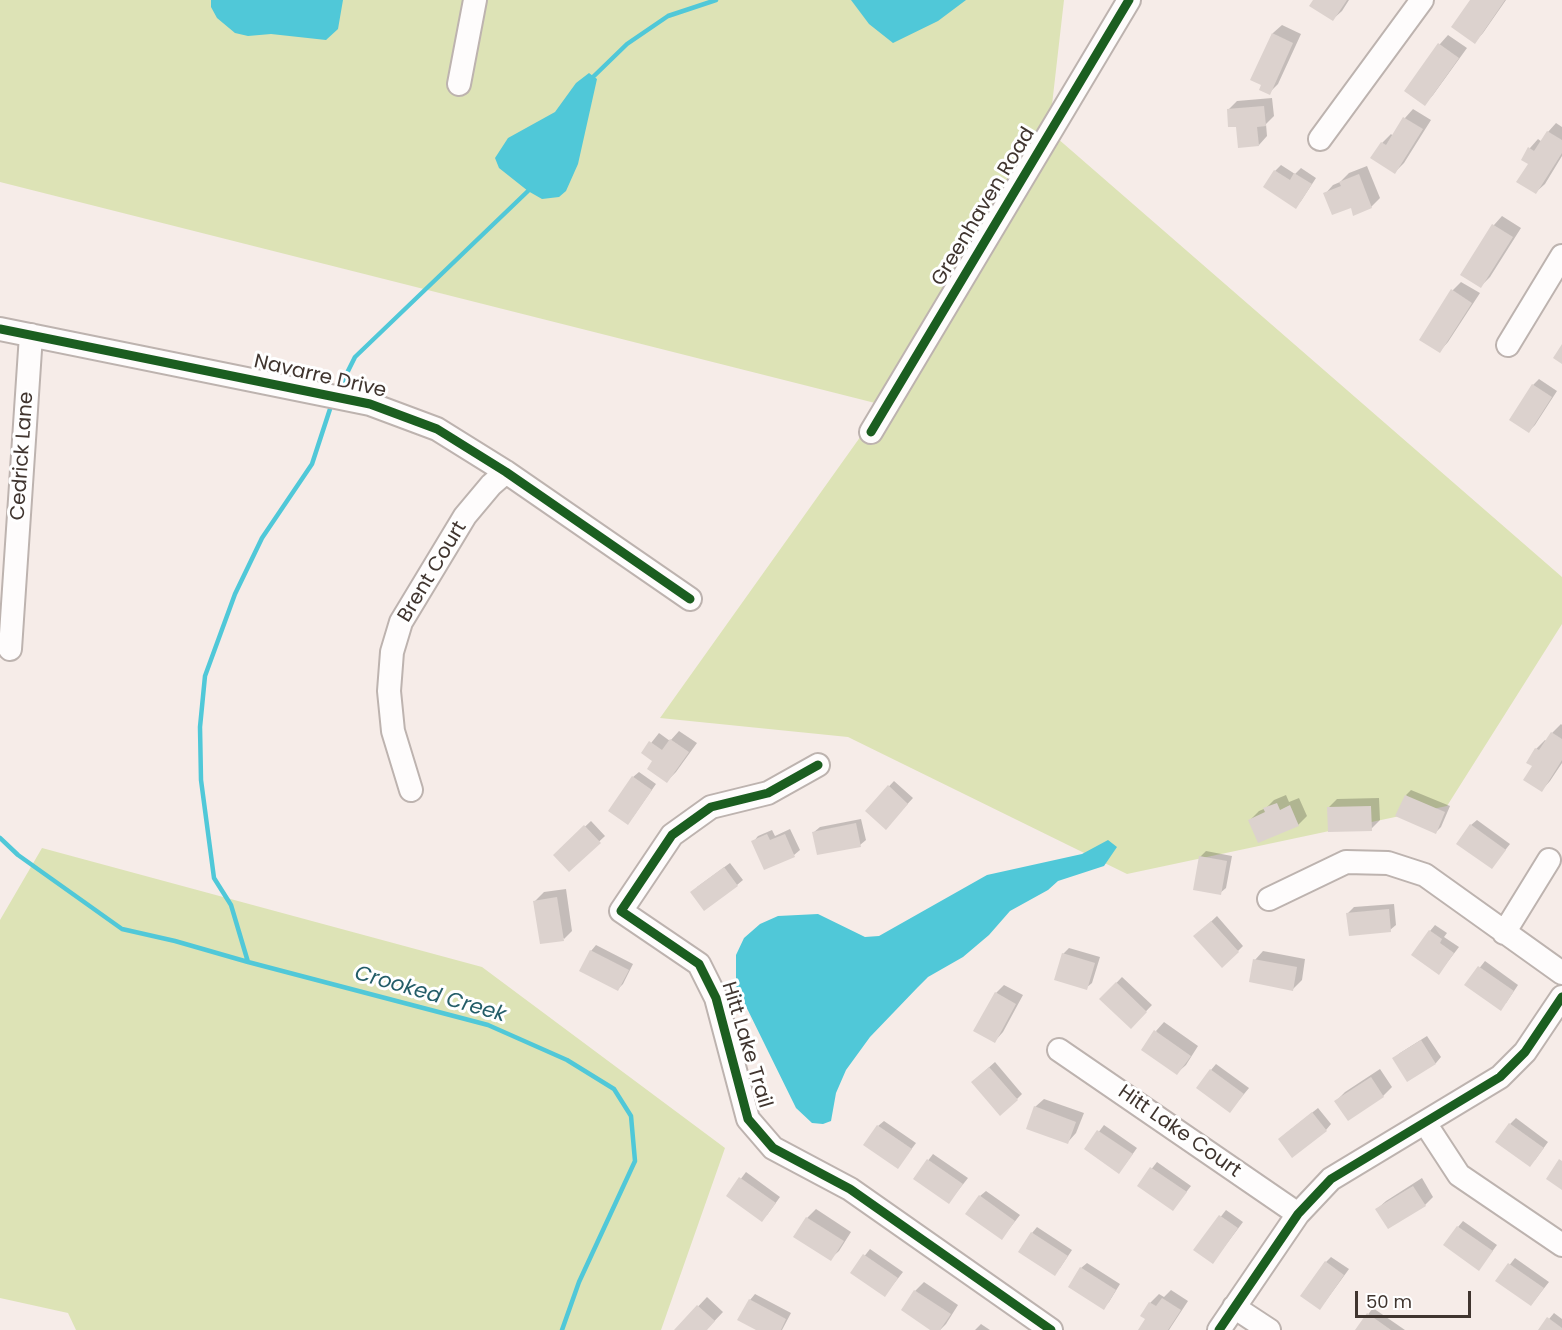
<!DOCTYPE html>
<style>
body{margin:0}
#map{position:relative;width:1562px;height:1330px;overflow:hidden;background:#f6ece8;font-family:Poppins,sans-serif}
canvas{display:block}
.scale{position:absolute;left:1355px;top:1291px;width:116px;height:27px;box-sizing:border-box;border:3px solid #40352f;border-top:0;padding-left:8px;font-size:18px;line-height:21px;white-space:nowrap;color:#40352f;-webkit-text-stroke:4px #fff;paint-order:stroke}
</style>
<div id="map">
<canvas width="1562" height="1330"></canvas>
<div class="scale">50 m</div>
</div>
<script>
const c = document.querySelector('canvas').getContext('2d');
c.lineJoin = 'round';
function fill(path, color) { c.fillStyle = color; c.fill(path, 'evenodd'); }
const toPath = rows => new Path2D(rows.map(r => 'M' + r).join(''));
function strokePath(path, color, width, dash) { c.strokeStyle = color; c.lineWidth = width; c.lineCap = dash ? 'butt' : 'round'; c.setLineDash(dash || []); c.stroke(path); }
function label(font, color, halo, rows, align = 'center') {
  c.font = font + ' Poppins,sans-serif'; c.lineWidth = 6; c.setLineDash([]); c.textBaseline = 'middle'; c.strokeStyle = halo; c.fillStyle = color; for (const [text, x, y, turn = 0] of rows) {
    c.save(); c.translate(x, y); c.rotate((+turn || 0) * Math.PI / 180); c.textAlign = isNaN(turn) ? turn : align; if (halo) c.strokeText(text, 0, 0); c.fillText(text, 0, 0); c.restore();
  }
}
fill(toPath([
 [0,0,1064,0,1049,131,1562,577,1562,624,1447,806,1127,874,848,737,660,718,883,405,0,182],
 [42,848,482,967,725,1148,661,1330,76,1330,68,1313,0,1298,0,920]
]), '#dde3b6');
fill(toPath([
 [211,0,343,0,338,29,326,40,271,34,248,36,235,33,217,18,211,7],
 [851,0,966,0,938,21,893,43,869,24],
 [589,73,597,79,578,164,566,191,559,197,542,199,528,191,499,168,495,158,508,138,555,112,576,83],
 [1108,840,1117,847,1104,866,1058,881,1048,890,1010,911,989,935,963,957,928,977,918,987,870,1037,846,1070,836,1093,831,1121,823,1124,812,1123,796,1108,736,986,736,955,744,938,760,924,778,916,818,914,865,937,879,936,987,875,1082,854]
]), '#50c8d8');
fill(toPath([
 [1315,0,1349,0,1342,11,1333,19],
 [1472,0,1506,0,1483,33,1475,42],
 [1282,25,1301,34,1278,84,1269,93,1273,33],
 [1448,35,1467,48,1433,95,1425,104,1406,91,1440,44],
 [1272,98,1274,116,1266,124,1267,136,1259,145,1238,125,1228,110,1237,101],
 [1413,109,1431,120,1404,163,1395,172,1372,158,1382,143,1391,134,1393,136,1405,118],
 [1556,123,1562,127,1562,156,1545,184,1536,192,1530,163,1530,148,1538,139,1542,142,1548,132],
 [1281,165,1295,174,1301,168,1316,178,1301,201,1296,207,1265,187,1275,171],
 [1367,166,1380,198,1371,207,1351,206,1325,194,1333,185,1340,182,1349,173],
 [1502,216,1521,228,1490,277,1481,286,1494,225],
 [1461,282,1480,293,1448,342,1440,351,1453,290],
 [1539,379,1557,391,1535,425,1529,431,1533,385],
 [1561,724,1562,725,1562,763,1550,781,1542,790,1534,766,1536,749,1545,740,1547,741,1552,733],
 [679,731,697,743,676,772,667,781,655,760,644,752,659,733,670,741],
 [639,772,656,784,633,817,610,810,633,777],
 [894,781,913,798,891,822,867,810],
 [1411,790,1450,806,1441,827,1436,832,1406,795],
 [1286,795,1289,802,1299,798,1307,816,1298,825,1250,820,1259,811,1266,808,1274,800],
 [1379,798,1380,820,1371,829,1328,808,1337,799],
 [861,819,866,840,860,845,814,832,820,827],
 [1477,820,1510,844,1492,867,1471,825],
 [591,821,605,836,569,870,555,855],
 [790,829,800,850,794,855,753,842,758,836,772,830,775,836],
 [1206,851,1232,856,1226,888,1220,893,1200,857],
 [730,863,743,880,737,885,697,887],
 [566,889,572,931,564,939,535,901,544,892],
 [1394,904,1396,925,1390,930,1348,913,1354,907],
 [1217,916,1243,946,1238,951,1201,931],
 [1435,925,1447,933,1444,937,1459,947,1439,973,1430,931],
 [596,945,633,964,623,984,617,990,591,951],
 [1069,948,1100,957,1092,983,1086,988,1063,954],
 [1263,951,1305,959,1302,980,1293,989,1255,960],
 [1485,961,1518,985,1506,1003,1466,985],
 [1122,977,1152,1005,1131,1027,1101,999],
 [1004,985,1023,995,1003,1032,995,1041,996,993],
 [1164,1022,1198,1046,1186,1065,1177,1073,1156,1031],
 [1427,1036,1441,1057,1436,1063,1408,1080,1394,1058,1400,1053],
 [995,1062,1022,1094,1017,1099,978,1077],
 [1216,1064,1249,1088,1230,1111,1211,1070],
 [1380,1069,1392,1087,1383,1096,1348,1119,1336,1101,1345,1092],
 [1044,1099,1084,1113,1076,1133,1068,1142,1035,1107],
 [1318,1108,1331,1124,1326,1130,1285,1134],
 [1516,1118,1548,1142,1535,1160,1510,1124],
 [884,1121,916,1143,898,1167,878,1126],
 [1104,1125,1137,1148,1124,1166,1086,1149],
 [933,1154,968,1178,949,1202,915,1178],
 [1157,1162,1191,1186,1173,1209,1139,1185],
 [746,1172,780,1197,767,1215,728,1196],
 [1422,1178,1433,1197,1425,1205,1377,1209,1386,1201],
 [986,1191,1020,1215,1002,1238,980,1196],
 [816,1209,851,1232,839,1251,830,1259,807,1218],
 [1226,1210,1243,1222,1213,1262,1195,1250],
 [1463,1221,1497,1245,1479,1269,1458,1227],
 [1037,1227,1072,1250,1060,1268,1032,1233],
 [870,1249,903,1272,885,1295,852,1272],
 [1331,1257,1349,1269,1325,1302,1320,1308,1326,1262],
 [1515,1258,1549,1282,1531,1305,1497,1281],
 [1087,1263,1120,1284,1109,1302,1103,1308,1081,1268],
 [924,1282,958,1305,946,1324,940,1330,933,1330,903,1310,915,1291],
 [1171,1290,1188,1301,1169,1330,1140,1330,1147,1319,1150,1303,1159,1294,1164,1297],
 [755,1294,791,1313,782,1330,759,1330,750,1300],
 [707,1297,723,1312,706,1330,676,1330],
 [1373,1308,1405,1330,1356,1330],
 [1554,1313,1562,1319,1562,1330,1540,1330],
 [981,1324,990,1330,975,1330]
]), '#0003');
strokePath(toPath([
 [594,76,627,44,668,16,716,0],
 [341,385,355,357,528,191],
 [0,838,18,855,122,929,175,941,248,962,488,1025,567,1060,614,1089,631,1116,635,1161,579,1282,562,1330],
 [248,962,231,905,214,878,201,780,200,727,205,676,235,594,262,538,312,464,330,409]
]), '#50c8d8', 4.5);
fill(toPath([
 [1313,0,1347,0,1333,21,1309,6],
 [1470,0,1505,0,1475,44,1451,27],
 [1272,33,1293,43,1270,95,1259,90,1261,85,1250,80],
 [1438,43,1459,58,1425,106,1404,91],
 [1264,106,1266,126,1257,127,1259,146,1238,148,1236,127,1228,127,1227,109],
 [1403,117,1423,129,1395,174,1370,158,1381,142,1386,145],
 [1547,131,1562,140,1562,153,1536,194,1516,182,1528,164,1521,160,1528,147,1534,151],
 [1274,170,1290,180,1294,173,1312,184,1296,209,1263,187],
 [1359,174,1372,208,1353,216,1351,208,1332,215,1323,193,1341,186,1339,182],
 [1492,224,1513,237,1481,288,1460,275],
 [1451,289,1472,303,1440,353,1419,340],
 [1562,344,1562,364,1553,358],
 [1532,384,1552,397,1529,433,1509,420],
 [1551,732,1562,739,1562,760,1542,792,1523,780,1532,766,1526,763,1535,748,1539,750],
 [670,739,689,752,667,783,647,769,652,761,641,753,649,741,662,750],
 [632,776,652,790,628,825,608,811],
 [888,785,908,804,886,830,865,811],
 [1405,795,1445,812,1436,834,1395,816],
 [1277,803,1280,810,1290,805,1299,826,1258,843,1248,820,1265,812,1263,808],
 [1371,806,1372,831,1328,832,1327,807],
 [856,823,861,847,817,855,812,832],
 [1470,824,1506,850,1492,869,1456,844],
 [584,825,601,843,569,872,553,855],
 [767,834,770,840,785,834,795,857,764,870,751,841],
 [1199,856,1227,861,1221,895,1193,890],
 [724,867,738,886,704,911,690,892],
 [557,897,564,941,540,944,533,901],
 [1389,909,1391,932,1349,936,1346,913],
 [1211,921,1239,952,1222,968,1193,936],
 [1429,930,1442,939,1440,943,1454,953,1439,975,1411,955],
 [590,950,629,970,618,991,579,971],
 [1062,953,1095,963,1087,990,1054,980],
 [1253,959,1297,967,1293,991,1249,982],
 [1478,966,1514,991,1501,1011,1464,985],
 [1116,982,1147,1012,1131,1029,1099,999],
 [995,992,1016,1004,995,1043,973,1031],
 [1154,1030,1191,1056,1177,1075,1141,1050],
 [1421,1040,1436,1064,1407,1082,1392,1058],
 [989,1067,1018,1100,1000,1116,971,1082],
 [1210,1069,1244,1094,1230,1113,1196,1088],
 [1371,1077,1384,1097,1348,1121,1334,1101],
 [1034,1106,1076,1122,1068,1144,1026,1129],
 [1312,1112,1327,1131,1292,1158,1278,1139],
 [1509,1123,1544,1148,1530,1167,1495,1142],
 [877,1125,912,1149,898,1169,863,1145],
 [1097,1130,1133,1154,1119,1174,1084,1149],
 [927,1159,963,1184,949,1204,913,1179],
 [1559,1159,1562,1161,1562,1190,1546,1179],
 [1150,1167,1187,1192,1173,1211,1137,1186],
 [739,1177,776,1203,762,1222,726,1196],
 [1413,1186,1426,1206,1388,1229,1375,1209],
 [979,1195,1015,1221,1002,1240,965,1214],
 [1219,1215,1238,1228,1213,1264,1193,1250],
 [806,1217,844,1241,831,1261,793,1237],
 [1457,1226,1493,1251,1479,1271,1443,1245],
 [1031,1232,1068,1256,1055,1276,1018,1252],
 [863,1254,898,1278,885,1297,850,1273],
 [1325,1261,1344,1275,1320,1310,1300,1296],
 [1508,1263,1544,1288,1531,1306,1495,1281],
 [1080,1267,1116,1290,1104,1310,1068,1287],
 [914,1290,951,1314,940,1330,930,1330,901,1310],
 [1162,1298,1181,1310,1168,1330,1138,1330,1145,1319,1140,1316,1149,1302,1156,1306],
 [749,1299,786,1319,781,1330,756,1330,737,1320],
 [697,1305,715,1321,707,1330,674,1330],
 [1367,1313,1391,1330,1355,1330],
 [1547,1317,1562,1328,1562,1330,1538,1330]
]), '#dcd2ce');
const minor = toPath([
 [459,84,475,0],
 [1320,139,1422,0],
 [0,329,370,404,437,429,506,472,690,599],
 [1508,345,1562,256],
 [871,432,1129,0],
 [10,649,31,335],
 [818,765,768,793,711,807,672,835,621,911,699,964,716,998,748,1119,773,1148,850,1189,1051,1330],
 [411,790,393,731,389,691,392,652,401,622,465,516,491,485,506,472],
 [1269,899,1346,862,1388,863,1425,875,1562,973],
 [1504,933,1549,860],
 [1059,1050,1298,1214],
 [1425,1123,1459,1175,1562,1245],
 [1234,1307,1269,1330],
 [1219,1330,1298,1214,1331,1179,1500,1077,1525,1052,1562,997]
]);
strokePath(minor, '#bdb3af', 26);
strokePath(minor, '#fefcfc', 22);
strokePath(toPath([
 [0,329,370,404,437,429,506,472,690,599],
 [871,432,1129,0],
 [818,765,768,793,711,807,672,835,621,911,699,964,716,998,748,1119,773,1148,850,1189,1051,1330],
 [1219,1330,1298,1214,1331,1179,1500,1077,1525,1052,1562,997]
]), '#1b5e20', 9);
label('20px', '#40352f', '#fff', [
 ["Greenhaven Road",984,207,-59],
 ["Navarre Drive",320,377,13],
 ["Cedrick Lane",23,456,-86],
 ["Brent Court",433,572,-59],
 ["Hitt Lake Trail",746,1045,73],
 ["Hitt Lake Court",1179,1132,35]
]);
label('italic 21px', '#235d68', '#fff', [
 ["Crooked Creek",430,995,16]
]);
</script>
